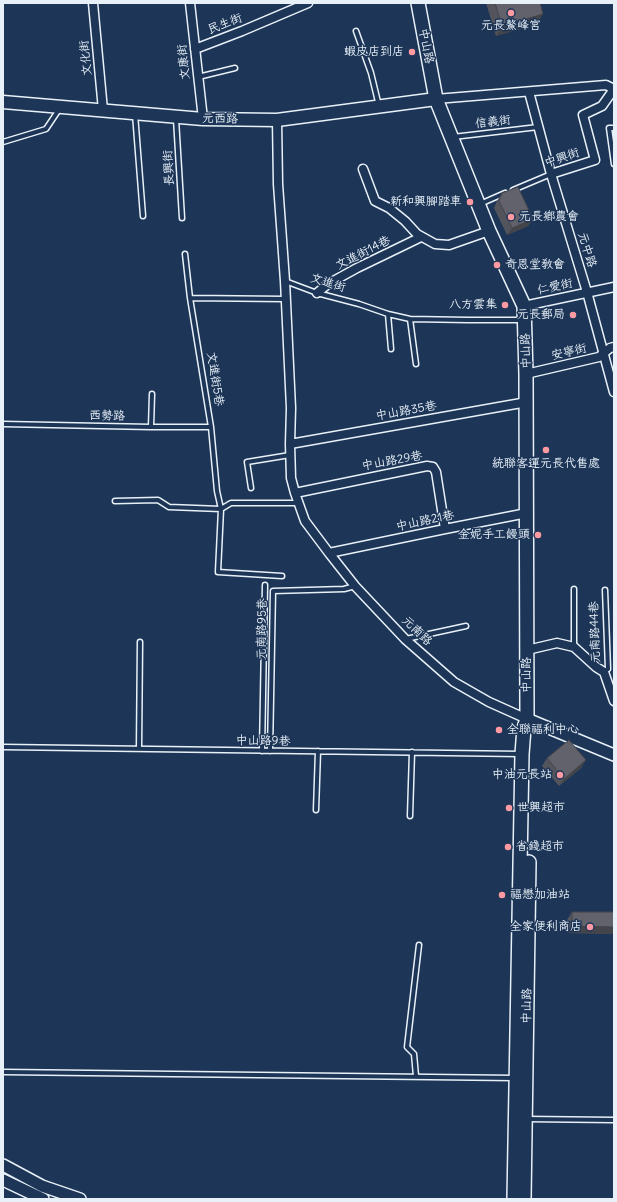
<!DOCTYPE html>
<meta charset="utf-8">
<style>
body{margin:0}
#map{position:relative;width:617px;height:1202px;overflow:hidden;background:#1d3557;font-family:Delius,sans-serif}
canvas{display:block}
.frame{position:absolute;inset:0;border:4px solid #e8f1f8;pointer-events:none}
</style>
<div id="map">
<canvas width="617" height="1202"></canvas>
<div class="frame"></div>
</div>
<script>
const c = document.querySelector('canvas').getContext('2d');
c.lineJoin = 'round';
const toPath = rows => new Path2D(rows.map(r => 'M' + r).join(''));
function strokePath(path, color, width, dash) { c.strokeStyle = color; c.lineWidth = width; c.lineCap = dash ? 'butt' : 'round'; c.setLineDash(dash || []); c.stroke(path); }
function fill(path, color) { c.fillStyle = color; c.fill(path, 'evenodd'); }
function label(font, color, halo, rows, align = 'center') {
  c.font = font + ' Delius,"LXGW WenKai TC",sans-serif'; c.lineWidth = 3; c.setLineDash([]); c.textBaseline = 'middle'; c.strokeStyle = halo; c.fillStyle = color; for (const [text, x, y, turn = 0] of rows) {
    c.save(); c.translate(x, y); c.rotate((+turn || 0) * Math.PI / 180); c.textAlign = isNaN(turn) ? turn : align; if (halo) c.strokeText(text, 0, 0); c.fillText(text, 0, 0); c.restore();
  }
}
const service = toPath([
 [356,31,371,73,379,106],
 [198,77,235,68],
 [135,114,143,216],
 [176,119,182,218],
 [614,128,609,128,614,164],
 [453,137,538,127],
 [3,142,46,129,60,108],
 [513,190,551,174],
 [480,204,505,193],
 [285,281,317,293,359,304,388,314,410,319,468,320,522,320],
 [190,298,285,299],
 [388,314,391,349],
 [410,319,416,364],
 [3,424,151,427,211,427],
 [151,427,152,394],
 [251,488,247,462,290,455],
 [115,501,158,500,169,507,221,509,217,491,211,427,190,298,185,254],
 [282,576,218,572,221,509,231,503,298,503],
 [574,589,574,647],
 [406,639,466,626],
 [604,672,608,669,605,590],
 [3,747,521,754],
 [139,749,140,642],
 [262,751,265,585],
 [270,751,273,591,344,589,355,586],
 [316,810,318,751],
 [410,816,412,752],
 [3,1072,515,1078],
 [416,1076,414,1054,407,1047,419,945],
 [526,1119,614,1120]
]);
const minor = toPath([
 [93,3,103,110],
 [190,3,203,119],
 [195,49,242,31,308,3],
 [529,92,551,174,587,292,614,392],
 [436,99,606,85,614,89],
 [277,120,278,184,285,281,291,408,290,444,291,478,295,493,305,521,329,553,355,586,405,639,454,682,489,702,527,719],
 [363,169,375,201,389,208,405,221,417,234,435,244,449,245,489,231],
 [551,174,595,160,583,115,602,106,614,89],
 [317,293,328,284,357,268,421,237],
 [524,306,614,287],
 [526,374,599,357,610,348,614,347],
 [290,444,527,402],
 [295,493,427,466,433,467,436,472,445,529],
 [329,553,445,529,527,513],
 [527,650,557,643,574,647,596,667,604,672,614,701]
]);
const tertiary = toPath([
 [527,719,614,755],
 [3,1165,42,1186,80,1199],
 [3,1180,43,1199]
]);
const secondary = toPath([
 [3,102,203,119,277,120,436,99]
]);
const primary = toPath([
 [418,3,436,99,489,231,524,306,526,374,527,719,524,728,522,754,514,1199],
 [524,1199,529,862]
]);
strokePath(service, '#e8f1f8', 7);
strokePath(minor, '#e8f1f8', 11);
strokePath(tertiary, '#e8f1f8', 14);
strokePath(secondary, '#e8f1f8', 15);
strokePath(primary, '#e8f1f8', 16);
strokePath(service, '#1d3557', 4);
strokePath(minor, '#1d3557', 8);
strokePath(tertiary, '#1d3557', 11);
strokePath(secondary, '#1d3557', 12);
strokePath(primary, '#1d3557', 13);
fill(toPath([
 [486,3,540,3,537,24,496,36],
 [502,193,533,219,528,226,507,235,494,208,497,201],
 [547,758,581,768,559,786,542,766],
 [572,912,613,934,567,933,567,920]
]), '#53545c');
fill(toPath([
 [543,14,537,24,496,36,502,26],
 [533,219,528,226,507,235,512,228],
 [586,760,581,768,559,786,564,779],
 [572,926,614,927,614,932,613,934,567,933]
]), '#44454b');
const building = toPath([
 [495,3,540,3,543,14,502,26,495,3],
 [518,187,533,219,512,228,499,201,502,193,518,187],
 [569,740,586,760,564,779,547,758,569,740],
 [572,912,614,912,614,927,572,926,572,912]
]);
fill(building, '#61626b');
strokePath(building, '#44454b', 1);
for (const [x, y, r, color] of [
 [511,13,4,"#ff9aa2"],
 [412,52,4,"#ff9aa2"],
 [470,202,4,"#ff9aa2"],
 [511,217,4,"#ff9aa2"],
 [497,265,4,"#ff9aa2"],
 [505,305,4,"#ff9aa2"],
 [573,315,4,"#ff9aa2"],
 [546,450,4,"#ff9aa2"],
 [538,535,4,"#ff9aa2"],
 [499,730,4,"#ff9aa2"],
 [560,775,4,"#ff9aa2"],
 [509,808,4,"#ff9aa2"],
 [508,847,4,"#ff9aa2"],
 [502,895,4,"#ff9aa2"],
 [590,927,4,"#ff9aa2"]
]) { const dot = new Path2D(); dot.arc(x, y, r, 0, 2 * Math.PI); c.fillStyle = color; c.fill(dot); strokePath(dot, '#1d3557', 1.5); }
label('12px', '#e8f1f8', '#1d3557', [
 ["民生街",225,24,-21],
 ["中山路",426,46,79],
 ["文化街",86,58,-96],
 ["文康街",184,62,-96],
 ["元西路",220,119,1],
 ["信義街",493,122,-7],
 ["中興街",562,158,-19],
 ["長興街",169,168,-93],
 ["元中路",587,250,73],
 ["文進街14巷",363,253,-27],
 ["文進街",328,283,17],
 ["仁愛街",555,287,-12],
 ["中山路",526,351,-92],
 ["安寧街",569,352,-13],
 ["文進街5巷",215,379,81],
 ["中山路35巷",406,411,-10],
 ["西勢路",107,416,1],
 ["中山路29巷",392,461,-10],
 ["中山路21巷",425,521,-12],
 ["元南路95巷",262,629,-89],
 ["元南路",417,631,44],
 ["元南路44巷",595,632,-92],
 ["中山路",527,675,-90],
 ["中山路9巷",263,741,1],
 ["中山路",527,1006,-89]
]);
label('12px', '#e8f1f8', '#1d3557', [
 ["元長鰲峰宮",511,26,"center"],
 ["蝦皮店到店",404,52],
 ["新和興腳踏車",462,202],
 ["元長鄉農會",519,217,"left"],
 ["奇恩堂教會",505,265,"left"],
 ["八方雲集",497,305],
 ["元長郵局",565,315],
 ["統聯客運元長代售處",546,464,"center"],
 ["金妮手工饅頭",530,535],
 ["全聯福利中心",507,730,"left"],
 ["中油元長站",552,775],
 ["世興超市",517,808,"left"],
 ["省錢超市",516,847,"left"],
 ["福懋加油站",510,895,"left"],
 ["全家便利商店",582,927]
], 'right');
</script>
